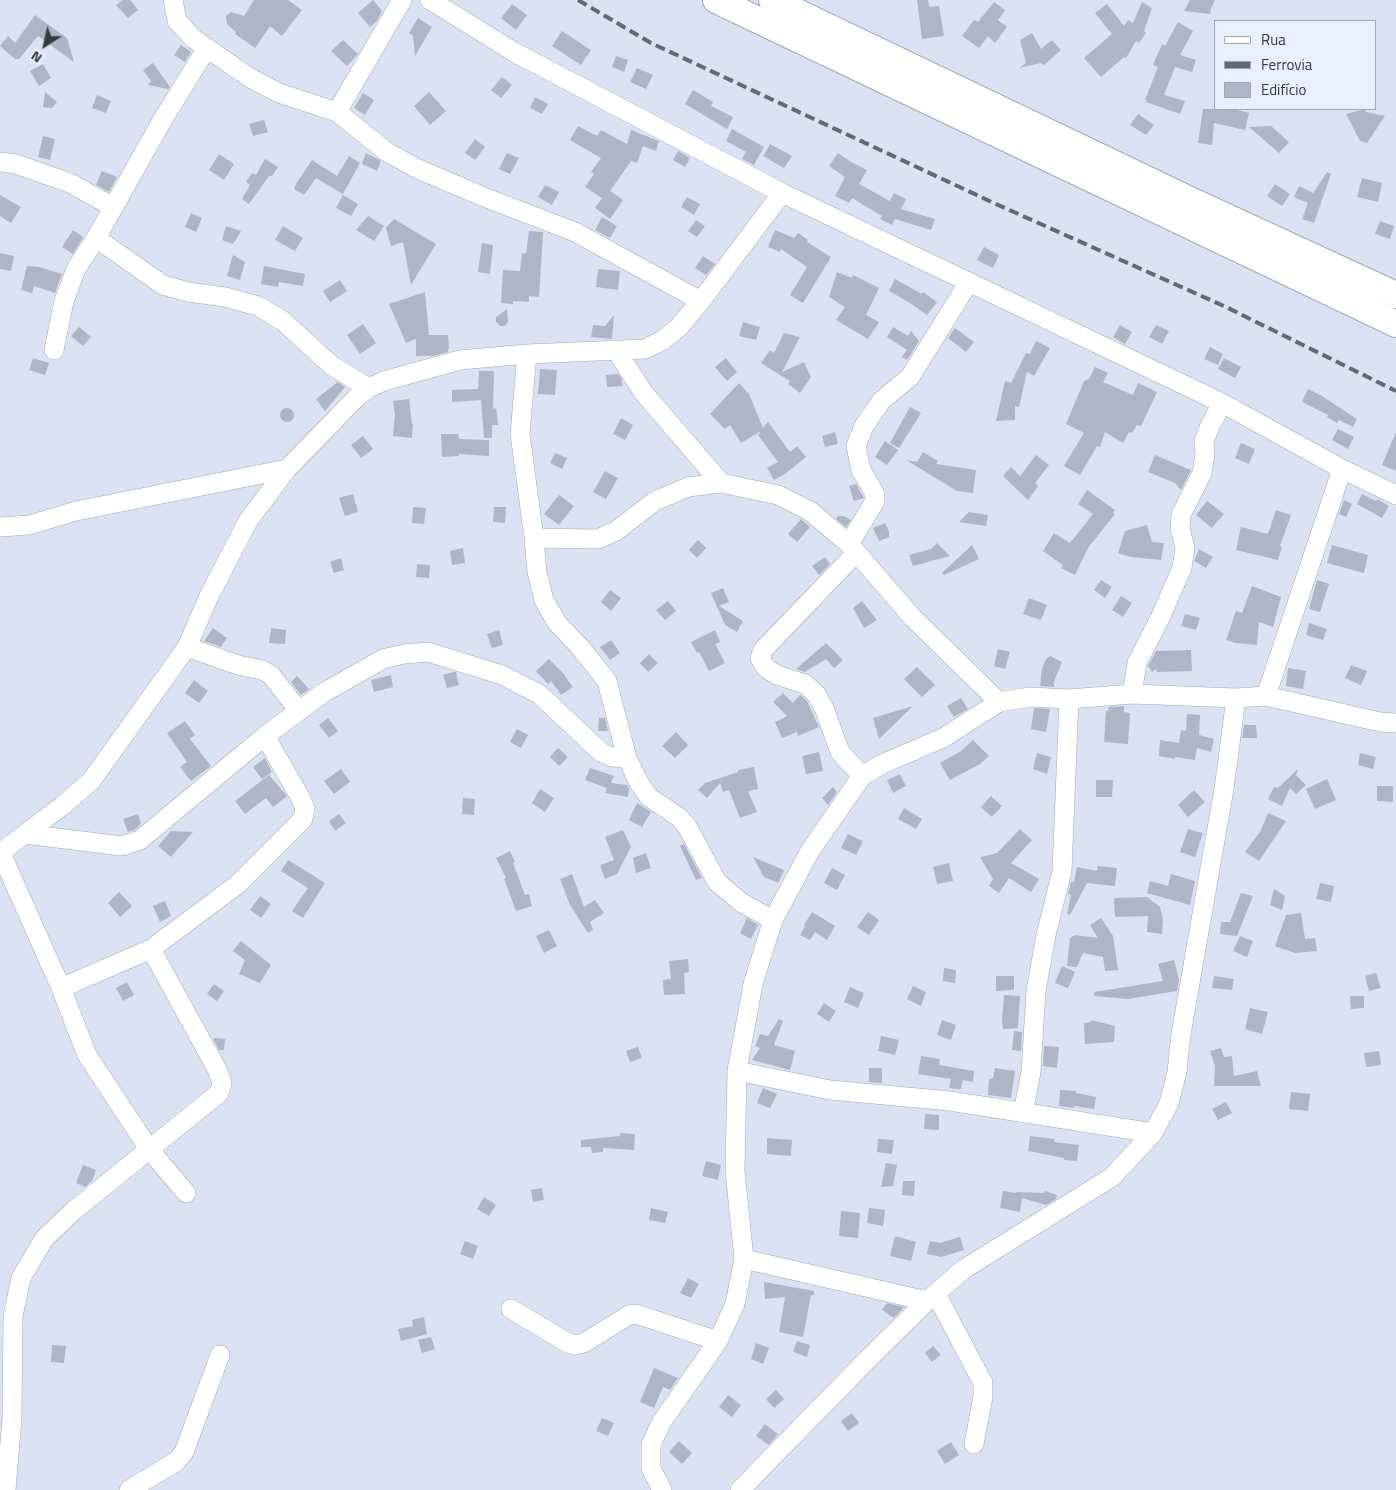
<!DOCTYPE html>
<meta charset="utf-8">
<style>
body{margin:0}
#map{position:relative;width:1396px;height:1490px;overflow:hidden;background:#d9e3f4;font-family:"Titillium Web",sans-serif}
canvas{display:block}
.legend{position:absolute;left:1214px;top:20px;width:162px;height:90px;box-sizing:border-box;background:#e8f0fe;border:1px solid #a0a7b2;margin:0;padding:6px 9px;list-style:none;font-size:15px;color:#353940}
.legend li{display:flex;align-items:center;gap:10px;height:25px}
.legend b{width:25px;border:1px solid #a0a7b2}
.north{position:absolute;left:20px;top:20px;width:50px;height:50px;-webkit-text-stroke:4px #e8f0fe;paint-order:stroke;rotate:215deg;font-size:14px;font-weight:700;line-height:20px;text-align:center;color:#353940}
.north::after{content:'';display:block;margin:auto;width:18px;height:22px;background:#353940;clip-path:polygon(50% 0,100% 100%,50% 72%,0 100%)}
</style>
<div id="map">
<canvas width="1396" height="1490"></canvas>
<ul class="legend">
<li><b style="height:6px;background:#fff"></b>Rua</li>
<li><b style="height:6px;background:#636972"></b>Ferrovia</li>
<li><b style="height:14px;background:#acb6c6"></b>Edifício</li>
</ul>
<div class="north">N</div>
</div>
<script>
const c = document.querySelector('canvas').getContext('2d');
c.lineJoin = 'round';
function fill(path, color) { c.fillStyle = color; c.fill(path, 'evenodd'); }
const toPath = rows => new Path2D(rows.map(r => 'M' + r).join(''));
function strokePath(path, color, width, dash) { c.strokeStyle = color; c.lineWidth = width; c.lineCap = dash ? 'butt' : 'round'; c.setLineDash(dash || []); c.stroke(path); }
fill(toPath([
 [123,0,130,0,138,10,128,18,116,5],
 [254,0,288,0,302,10,282,36,270,26,255,48,235,34,236,32,227,24,226,18,226,16,231,12,244,16],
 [373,0,382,11,377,21,370,27,358,13],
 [917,0,928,0,929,7,939,6,944,36,922,39],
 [1190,0,1215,0,1211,8,1210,14,1184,11],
 [994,2,1005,10,998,20,1007,27,995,43,988,36,979,48,962,36,974,20,978,22],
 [1142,2,1152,8,1144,31,1146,33,1139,43,1136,41,1126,58,1124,57,1101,77,1084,58,1112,34,1095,13,1107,4,1124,26,1128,20,1133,23],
 [512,4,527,15,516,30,501,18],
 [35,15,67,38,74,62,38,36,19,59,15,59,0,46,8,36,15,43],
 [418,18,432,27,415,56,413,36,409,33],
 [1178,22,1193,31,1180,55,1196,60,1192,72,1175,67,1164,95,1185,101,1180,114,1146,102,1147,100,1145,100,1158,67,1153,65,1162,44,1165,46],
 [562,31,591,50,581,65,552,46],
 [1032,33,1041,49,1052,40,1061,50,1044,65,1041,63,1019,68,1026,63,1020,40],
 [343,40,358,54,347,66,331,51],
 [181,45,191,52,185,62,174,55],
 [616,56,628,60,624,72,612,67],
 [153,63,170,87,168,89,148,85,151,81,143,70],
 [43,64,51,78,39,86,30,71],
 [637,68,653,75,646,89,630,82],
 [502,77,512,85,501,98,491,90],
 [693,90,713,102,711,106,733,117,727,129,685,104],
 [45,92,57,102,52,108,43,107],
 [429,92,446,111,430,125,414,106],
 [363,93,374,100,365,115,354,108],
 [97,95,111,101,106,113,92,108],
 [535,97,548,104,542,114,530,108],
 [1203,109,1233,109,1249,113,1245,130,1214,123,1212,145,1198,143],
 [1365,109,1366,112,1385,116,1367,143,1360,141,1346,114],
 [1138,114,1154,125,1146,135,1130,125],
 [264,120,268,132,253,136,249,124],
 [578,126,597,136,601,130,627,144,631,130,659,141,656,151,643,146,637,163,631,161,610,191,623,200,610,219,595,208,602,198,585,187,594,174,591,172,601,158,570,140],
 [1271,126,1289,142,1279,153,1249,127],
 [732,129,764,147,754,165,742,159,746,152,726,141],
 [43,136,55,139,50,160,38,157],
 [475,139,485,147,475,160,465,153],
 [770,144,792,156,784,168,763,156],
 [678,151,690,158,685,167,673,160],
 [366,153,381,161,377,171,362,164],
 [507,153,519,158,510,174,499,169],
 [838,153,851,162,867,170,859,184,890,201,894,193,906,199,901,209,935,219,931,230,895,219,892,225,880,219,882,216,852,198,849,203,835,196,845,177,829,166],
 [219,154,234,164,224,180,209,170],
 [349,156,360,163,343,194,316,178,304,195,294,189,296,184,312,160,337,176],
 [265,159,278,167,272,176,269,176,249,204,242,199,250,185,246,182,252,173,256,175],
 [102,171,117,177,109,192,96,185],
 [1327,172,1331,174,1314,223,1302,219,1308,203,1294,197,1299,186,1313,193],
 [1362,178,1382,183,1378,202,1357,197],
 [1275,184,1290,194,1282,206,1267,196],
 [545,185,559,192,552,205,538,197],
 [0,195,21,207,11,223,0,216],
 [343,195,358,204,351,216,336,208],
 [687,197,700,204,694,215,681,207],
 [191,213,202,218,196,232,185,227],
 [368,216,384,226,374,241,356,230],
 [602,217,617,226,610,238,595,230],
 [394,219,436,244,411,285,403,242,391,246,386,228],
 [696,220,705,226,697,237,688,231],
 [1380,221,1394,226,1390,239,1375,234],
 [226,226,241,231,233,244,222,240],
 [283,226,303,238,295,251,275,240],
 [73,230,83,237,73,254,62,247],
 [775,230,794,238,798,233,808,240,807,242,831,257,803,303,790,295,807,267,781,249,780,252,768,247],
 [529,231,543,232,539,297,529,296,529,302,513,301,513,304,501,303,503,270,520,271,522,253,526,254],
 [482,243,493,245,490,274,478,272],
 [984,247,999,255,993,268,977,260],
 [0,253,14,256,11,271,0,269],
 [233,255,245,262,240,280,227,276],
 [703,256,715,264,706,275,695,268],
 [27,266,39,267,62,274,55,293,34,286,32,293,21,290],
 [264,266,305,274,303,286,279,282,278,287,261,284],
 [598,269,620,271,618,290,596,287],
 [837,272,852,278,853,275,879,288,866,315,879,322,868,339,836,320,845,307,829,297],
 [895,279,922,294,923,292,937,302,927,315,910,303,889,291],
 [340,280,347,291,330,302,323,291],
 [425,292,429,335,448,335,449,349,448,349,448,352,433,356,416,356,416,339,406,343,389,304],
 [507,309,508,322,505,326,500,326,496,322,496,317],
 [614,315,612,339,591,337,593,325,605,326],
 [743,322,760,327,756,340,739,336],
 [363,324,376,343,360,354,347,335],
 [1120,325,1132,332,1125,344,1113,337],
 [1156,325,1169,331,1162,344,1149,337],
 [79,327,91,337,83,346,71,336],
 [893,327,908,336,911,331,919,341,907,360,902,357,907,350,887,337],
 [955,328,974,342,966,352,948,338],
 [784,333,800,337,782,372,804,362,811,377,800,393,788,384,790,381,761,363,770,350,774,353],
 [1036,341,1050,348,1034,376,1027,372,1019,407,1015,406,1015,420,996,421,1005,381,1011,383,1026,353,1030,354],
 [1210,347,1223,354,1218,365,1204,359],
 [33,358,49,363,45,375,29,370],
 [726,358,737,372,727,381,715,367],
 [1224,358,1241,367,1235,378,1218,369],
 [1095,367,1108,373,1103,382,1133,395,1138,383,1157,392,1141,426,1137,425,1132,433,1129,432,1123,443,1105,432,1100,447,1097,446,1080,475,1064,466,1084,433,1066,424,1084,381,1089,379],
 [540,369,557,370,555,395,538,394],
 [479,371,494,371,493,409,496,408,498,425,492,425,492,438,484,438,481,400,452,402,452,390,478,389],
 [618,374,622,379,622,386,607,387,606,375],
 [338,382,345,387,325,411,316,399],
 [739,383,749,394,763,428,768,422,790,452,797,446,806,457,785,474,774,480,767,468,778,462,758,435,761,431,741,443,730,425,725,429,710,414],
 [1308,389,1322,396,1357,419,1353,427,1339,420,1337,423,1327,417,1328,415,1302,402],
 [409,399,412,424,413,424,412,438,393,436,395,415,393,401],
 [910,407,921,413,899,448,890,443],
 '280 415a7 7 0 1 1 14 0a7 7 0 1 1-14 0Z',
 [621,418,633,425,625,440,613,434],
 [1338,429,1354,437,1348,449,1332,440],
 [835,432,838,444,825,447,822,436],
 [1396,432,1396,471,1382,465],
 [441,434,458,434,459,439,489,440,489,456,459,454,459,456,442,457],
 [363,436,373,449,361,458,351,445],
 [885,441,898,450,887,465,875,457],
 [1241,443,1255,449,1249,464,1235,458],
 [923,452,938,461,936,464,976,470,973,493,957,491,906,460,917,462],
 [555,453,567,458,562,469,550,463],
 [1036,455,1049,465,1035,483,1038,486,1028,500,1003,476,1011,467,1020,476],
 [1155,455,1191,470,1181,490,1175,483,1148,472],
 [605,471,618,478,606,499,593,492],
 [856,484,864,498,854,501,849,486],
 [1087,490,1115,510,1113,513,1115,514,1088,548,1075,575,1061,568,1063,565,1043,551,1054,533,1070,543,1093,514,1078,504],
 [353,494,358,512,345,516,339,498],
 [1362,494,1376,501,1377,499,1389,506,1382,518,1357,504],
 [559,495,574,506,559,525,544,514],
 [1344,500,1352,504,1346,517,1339,514],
 [1207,501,1224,514,1212,528,1196,515],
 [413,507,426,508,424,524,412,523],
 [494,507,506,507,505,523,493,522],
 [1276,510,1291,515,1280,546,1282,547,1278,560,1236,550,1241,527,1268,534],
 [969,512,988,515,986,526,959,522],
 [838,516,843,516,851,520,846,527,836,519],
 [801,519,810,527,797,542,788,534],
 [885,523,889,532,889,537,879,541,873,528],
 [1147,525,1152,542,1164,543,1161,560,1131,557,1118,553,1125,531],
 [698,540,706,548,697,558,689,550],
 [937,543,950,556,913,566,909,555,931,549],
 [972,545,979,559,944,575,942,573],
 [1332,545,1368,555,1364,573,1327,563],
 [463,548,465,563,452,565,450,551],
 [1199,549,1213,557,1206,568,1194,561],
 [825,557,830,564,819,575,812,566],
 [341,558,344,570,334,573,330,562],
 [417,564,430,565,429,578,416,577],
 [1101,580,1112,587,1105,598,1094,590],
 [1317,580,1329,584,1320,612,1309,609],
 [1252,586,1281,597,1273,627,1259,622,1257,645,1236,643,1226,640,1236,611,1242,613],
 [723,588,729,602,719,606,743,621,737,632,725,625,711,593],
 [610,590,621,598,611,611,601,602],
 [1121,596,1132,603,1123,617,1112,610],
 [1029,598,1047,605,1041,620,1023,614],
 [668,601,676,611,665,620,656,610],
 [862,601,877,620,864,628,853,608],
 [1185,614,1200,618,1196,630,1181,626],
 [1309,623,1327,629,1323,640,1306,635],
 [213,628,227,638,221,647,204,641],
 [271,628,286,630,285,644,269,643],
 [499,630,503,645,492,648,487,634],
 [715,630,720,642,715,644,725,663,709,671,699,652,697,653,691,642],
 [611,640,620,653,610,660,600,647],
 [826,643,843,660,834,668,826,659,805,672,796,669],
 [998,649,1010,652,1005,669,994,666],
 [1191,650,1192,671,1157,672,1156,669,1152,672,1148,666,1156,651],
 [649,654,658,663,648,672,640,663],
 [1050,656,1062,662,1053,684,1054,684,1054,687,1040,686,1042,669,1046,659],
 [549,659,562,672,573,687,561,695,551,681,548,684,536,671],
 [1351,665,1367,671,1361,685,1345,678],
 [917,667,935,685,922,697,904,679],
 [1288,668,1306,671,1303,689,1286,686],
 [454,672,456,672,459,685,447,688,443,675],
 [391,675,393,687,374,692,371,680],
 [297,676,309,689,301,695,291,682],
 [194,680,208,691,199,703,185,693],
 [783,693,793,703,800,695,807,701,819,727,798,736,797,732,782,738,775,722,787,716,773,702],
 [961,698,968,709,954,717,947,706],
 [913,706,879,739,873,718],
 [1124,706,1124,712,1130,713,1128,744,1104,742,1106,711,1108,711,1109,707],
 [1034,708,1050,709,1046,732,1031,729],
 [1187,714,1200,715,1199,735,1214,739,1211,752,1197,748,1195,760,1175,757,1175,759,1159,756,1160,740,1179,743,1181,730,1186,731],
 [328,718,338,731,329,738,319,725],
 [599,718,605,718,608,731,598,731],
 [185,721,195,735,190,739,211,766,191,781,180,767,187,762,167,733],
 [1244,725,1256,725,1257,738,1242,738],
 [517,729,528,735,521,748,510,742],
 [676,732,688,745,675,758,662,746],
 [973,740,989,756,980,764,950,780,940,763,961,751],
 [558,748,568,757,559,766,550,757],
 [819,752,823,771,806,774,802,756],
 [1037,753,1051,757,1047,774,1033,769],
 [1360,753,1376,757,1373,769,1358,765],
 [265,758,272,772,262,779,253,767],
 [754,767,758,789,748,791,757,812,740,818,729,790,723,792,720,783,707,798,698,790,705,783,738,772,738,770],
 [590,768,614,776,611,783,627,785,629,788,628,797,605,793,607,788,585,780],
 [341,769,350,782,334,794,324,781],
 [1298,769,1296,775,1306,785,1296,794,1290,788,1282,806,1268,799,1274,787,1278,788],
 [900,774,906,786,893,793,887,780],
 [269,775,287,796,273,807,266,798,245,814,235,801],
 [1327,779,1336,800,1315,809,1306,789],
 [1096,780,1113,780,1112,797,1096,797],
 [1377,786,1393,786,1393,802,1377,801],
 [833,787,837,792,828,805,822,798],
 [540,789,554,798,545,812,532,803],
 [1194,790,1205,802,1188,817,1178,805],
 [991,796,1002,806,992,817,981,807],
 [463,798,475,799,474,815,462,814],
 [637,803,651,812,642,827,629,820],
 [904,808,922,819,916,829,898,819],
 [1268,813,1286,821,1259,861,1245,852,1260,832],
 [138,814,141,824,134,830,128,832,123,819],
 [339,814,346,823,335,831,329,821],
 [1020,829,1032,840,1011,863,1039,879,1031,892,1009,878,999,893,989,886,993,879,980,857,997,853],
 [1188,829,1203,833,1195,857,1180,852],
 [623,830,631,847,617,874,605,879,600,865,614,860,605,837],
 [171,831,193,832,171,857,158,846],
 [848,834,863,841,856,855,841,848],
 [684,844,702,878,696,880,680,846],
 [510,851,515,862,513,863,525,895,529,894,532,906,516,911,504,879,506,878,496,858],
 [646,853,651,868,636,873,633,858],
 [753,857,784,870,778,883,764,877],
 [288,860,325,883,303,918,292,911,308,888,281,871],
 [949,863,953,881,937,884,933,867],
 [1098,866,1117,868,1115,886,1087,883,1070,915,1067,914,1071,895,1068,894,1071,882,1074,882,1077,867,1097,871],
 [832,868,845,875,837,890,824,883],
 [572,874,584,907,595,900,604,913,590,922,593,930,588,933,570,905,560,879],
 [1171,874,1195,881,1190,905,1147,893,1150,881,1168,886],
 [1320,883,1334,886,1331,902,1316,899],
 [1274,889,1285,896,1282,910,1270,905],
 [119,892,132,906,120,917,108,903],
 [1241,893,1253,896,1237,936,1220,934,1221,922,1230,922],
 [260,896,271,904,261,918,250,910],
 [1147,897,1160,907,1163,919,1162,934,1147,932,1148,916,1115,917,1114,898],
 [165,901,171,916,160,922,153,906],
 [812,912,835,926,827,940,815,932,810,940,800,935,805,926,804,925],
 [868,912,879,920,869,935,857,927],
 [1301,913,1305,939,1315,938,1317,951,1295,953,1275,946,1286,915],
 [747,918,758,925,751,939,740,933],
 [1101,918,1113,936,1118,970,1105,971,1103,957,1083,953,1077,967,1067,966,1070,938,1075,935,1098,938,1090,925],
 [549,930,557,946,544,953,536,936],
 [1240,936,1253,941,1247,957,1233,951],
 [241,941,271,965,260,983,239,974,245,960,233,951],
 [688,959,689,972,684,973,685,994,664,995,663,980,671,979,669,961],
 [1174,960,1179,980,1177,991,1128,999,1094,996,1094,992,1163,981,1158,964],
 [1062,966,1075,972,1068,988,1055,983],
 [944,968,956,970,955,983,943,981],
 [1376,973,1381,988,1369,991,1365,976],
 [996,976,1014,976,1014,990,996,991],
 [1214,976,1234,979,1232,990,1212,988],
 [127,982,134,995,123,1001,116,988],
 [214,984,224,991,217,1001,207,994],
 [913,986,926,992,921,1006,907,999],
 [850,987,864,993,858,1008,844,1002],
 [1004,995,1020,996,1018,1028,1003,1029,1002,1020],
 [1350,996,1364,996,1364,1008,1351,1009],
 [824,1003,836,1011,829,1022,817,1014],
 [1250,1008,1268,1012,1262,1034,1245,1029],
 [779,1019,783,1021,774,1045,795,1051,790,1070,752,1060,760,1048,755,1046,760,1034,768,1036],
 [942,1020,956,1025,951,1040,937,1035],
 [1091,1020,1115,1026,1114,1042,1085,1044,1084,1023,1091,1022],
 [1014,1031,1022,1032,1021,1051,1012,1050],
 [881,1036,899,1040,895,1055,878,1051],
 [213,1038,225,1039,224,1050,219,1050],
 [1044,1046,1059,1047,1057,1068,1043,1066],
 [638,1047,642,1058,630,1062,626,1051],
 [1221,1048,1224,1057,1232,1056,1234,1076,1257,1071,1261,1086,1214,1086,1215,1066,1210,1051],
 [1379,1051,1381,1065,1366,1067,1364,1053],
 [921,1056,940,1059,939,1065,974,1071,973,1082,963,1080,961,1089,956,1089,949,1088,951,1079,918,1074],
 [869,1068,882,1068,882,1083,869,1082],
 [995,1068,1015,1071,1011,1098,988,1095,989,1079,993,1078],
 [763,1088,777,1094,770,1108,757,1103],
 [1060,1090,1076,1091,1076,1093,1096,1097,1094,1109,1074,1106,1074,1108,1059,1106],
 [1291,1092,1310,1094,1308,1111,1289,1109],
 [1226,1102,1232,1113,1218,1120,1212,1109],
 [925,1114,939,1115,939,1130,924,1129],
 [620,1133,635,1134,634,1150,603,1148,603,1152,592,1153,591,1147,581,1147,581,1140,620,1136],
 [1030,1136,1055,1139,1054,1142,1079,1145,1077,1161,1064,1160,1064,1158,1028,1151],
 [767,1138,792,1140,791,1156,767,1154],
 [878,1139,894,1140,892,1154,877,1152],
 [706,1161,721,1165,718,1180,702,1176],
 [886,1163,897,1165,893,1186,881,1187],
 [83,1165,96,1170,92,1181,85,1187,76,1183],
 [903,1181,915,1181,914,1196,902,1195],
 [542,1188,544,1200,533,1202,531,1190],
 [1003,1191,1016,1193,1016,1192,1044,1193,1045,1191,1057,1195,1056,1199,1046,1205,1022,1198,1020,1212,1000,1208],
 [484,1197,496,1205,489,1216,477,1209],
 [651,1208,668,1212,665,1223,649,1220],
 [869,1208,885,1210,883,1226,867,1223],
 [841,1211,860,1213,858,1238,839,1236],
 [895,1236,916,1242,911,1261,890,1256],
 [960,1237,964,1250,941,1257,927,1254,930,1241,940,1243],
 [465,1241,478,1246,473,1259,460,1254],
 [688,1278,699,1284,691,1298,680,1293],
 [764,1282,814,1291,814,1295,811,1295,803,1337,779,1332,785,1297,765,1299],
 [887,1303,904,1307,894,1318,882,1310],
 [424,1317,427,1334,401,1341,398,1329,413,1326,412,1320],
 [431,1337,435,1349,422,1353,418,1340],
 [797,1341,810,1345,807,1357,793,1352],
 [756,1343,769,1348,763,1364,751,1359],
 [52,1345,66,1346,64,1363,51,1362],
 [933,1346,941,1355,932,1362,925,1353],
 [654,1368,678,1378,670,1390,663,1387,654,1408,640,1402],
 [776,1390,784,1399,774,1408,766,1399],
 [728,1395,741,1405,732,1417,719,1407],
 [852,1413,859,1423,848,1431,841,1421],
 [602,1418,614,1423,608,1436,596,1431],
 [765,1424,778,1434,769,1445,756,1436],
 [679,1441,692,1453,682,1464,669,1452],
 [951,1442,959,1455,945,1464,937,1451]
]), '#acb6c6');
const minor = toPath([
 [173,0,177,21,194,39,250,78,279,93,337,112,387,152,418,169,484,197,575,232,701,301],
 [430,0,514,52,782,193,1222,403,1342,469,1396,495],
 [337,112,402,0],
 [0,162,16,164,70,183,113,207],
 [96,238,163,285,188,292,225,297,258,306,283,321,331,365,369,388],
 [54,350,64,301,76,269,96,238,163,119,207,48],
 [616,350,643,392,721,483],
 [527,354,520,434,534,538,537,572,544,600,557,623,580,647,607,681,627,758,639,783,649,797,680,818,688,828,717,882,742,903,773,920],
 [0,527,29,525,76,511,287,469],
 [534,538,598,539,616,531,655,501,688,487,721,483,778,495,810,511,849,544,913,618,999,702],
 [849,544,875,501,875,494,861,470,856,446,864,426,882,400,910,377,969,282],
 [856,553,763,650,760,658,766,668,777,675,805,684,816,694,824,708,840,752,862,776],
 [187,647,238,665,262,670,271,675,299,711],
 [1132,694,1137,663,1160,618,1182,568,1185,548,1180,528,1181,515,1202,473,1205,455,1204,442,1209,428,1222,403],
 [1266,696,1380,722,1396,723],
 [25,834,122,846,140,840,265,736,323,693,383,659,404,654,428,652,502,675,539,694,602,753,612,757,627,758],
 [0,851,61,988,87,1055,149,1149,186,1193],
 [0,853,62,806,91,781,187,647,209,596,248,521,287,469,358,396,369,388,384,381,460,360,527,354,645,349,663,340,678,328,701,301,782,193],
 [61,988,151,949,238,884,303,819,305,808,300,797,265,736],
 [737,1071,830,1090,950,1101,1153,1133],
 [1023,1113,1031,1072,1036,991,1046,935,1062,871,1069,699],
 [744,1259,927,1301],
 [936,1294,983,1383,983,1397,974,1444],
 [511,1309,568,1343,575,1345,584,1343,629,1315,636,1314,718,1341],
 [6,1490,12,1418,13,1316,21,1278,44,1239,72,1212,219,1093,222,1083,218,1071,151,949],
 [129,1490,177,1461,184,1452,220,1355],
 [662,1490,651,1468,651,1445,661,1423,718,1341,735,1304,744,1259,735,1171,737,1071,753,984,773,920,810,851,862,776,882,764,943,738,999,702,1030,697,1069,699,1132,694,1236,698,1266,696,1342,469],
 [740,1490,868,1359,927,1301,964,1269,1112,1177,1153,1133,1169,1103,1177,1072,1181,1034,1224,789,1236,698]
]);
const highway = toPath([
 [716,0,1396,324],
 [772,0,1192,201,1396,295]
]);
strokePath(minor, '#9ea8b8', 20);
strokePath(highway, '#9ea8b8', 28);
strokePath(minor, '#fff', 19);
strokePath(highway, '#fff', 26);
strokePath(toPath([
 [578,0,651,43,996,204,1226,307,1396,391]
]), '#636972', 4, [10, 5]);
</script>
